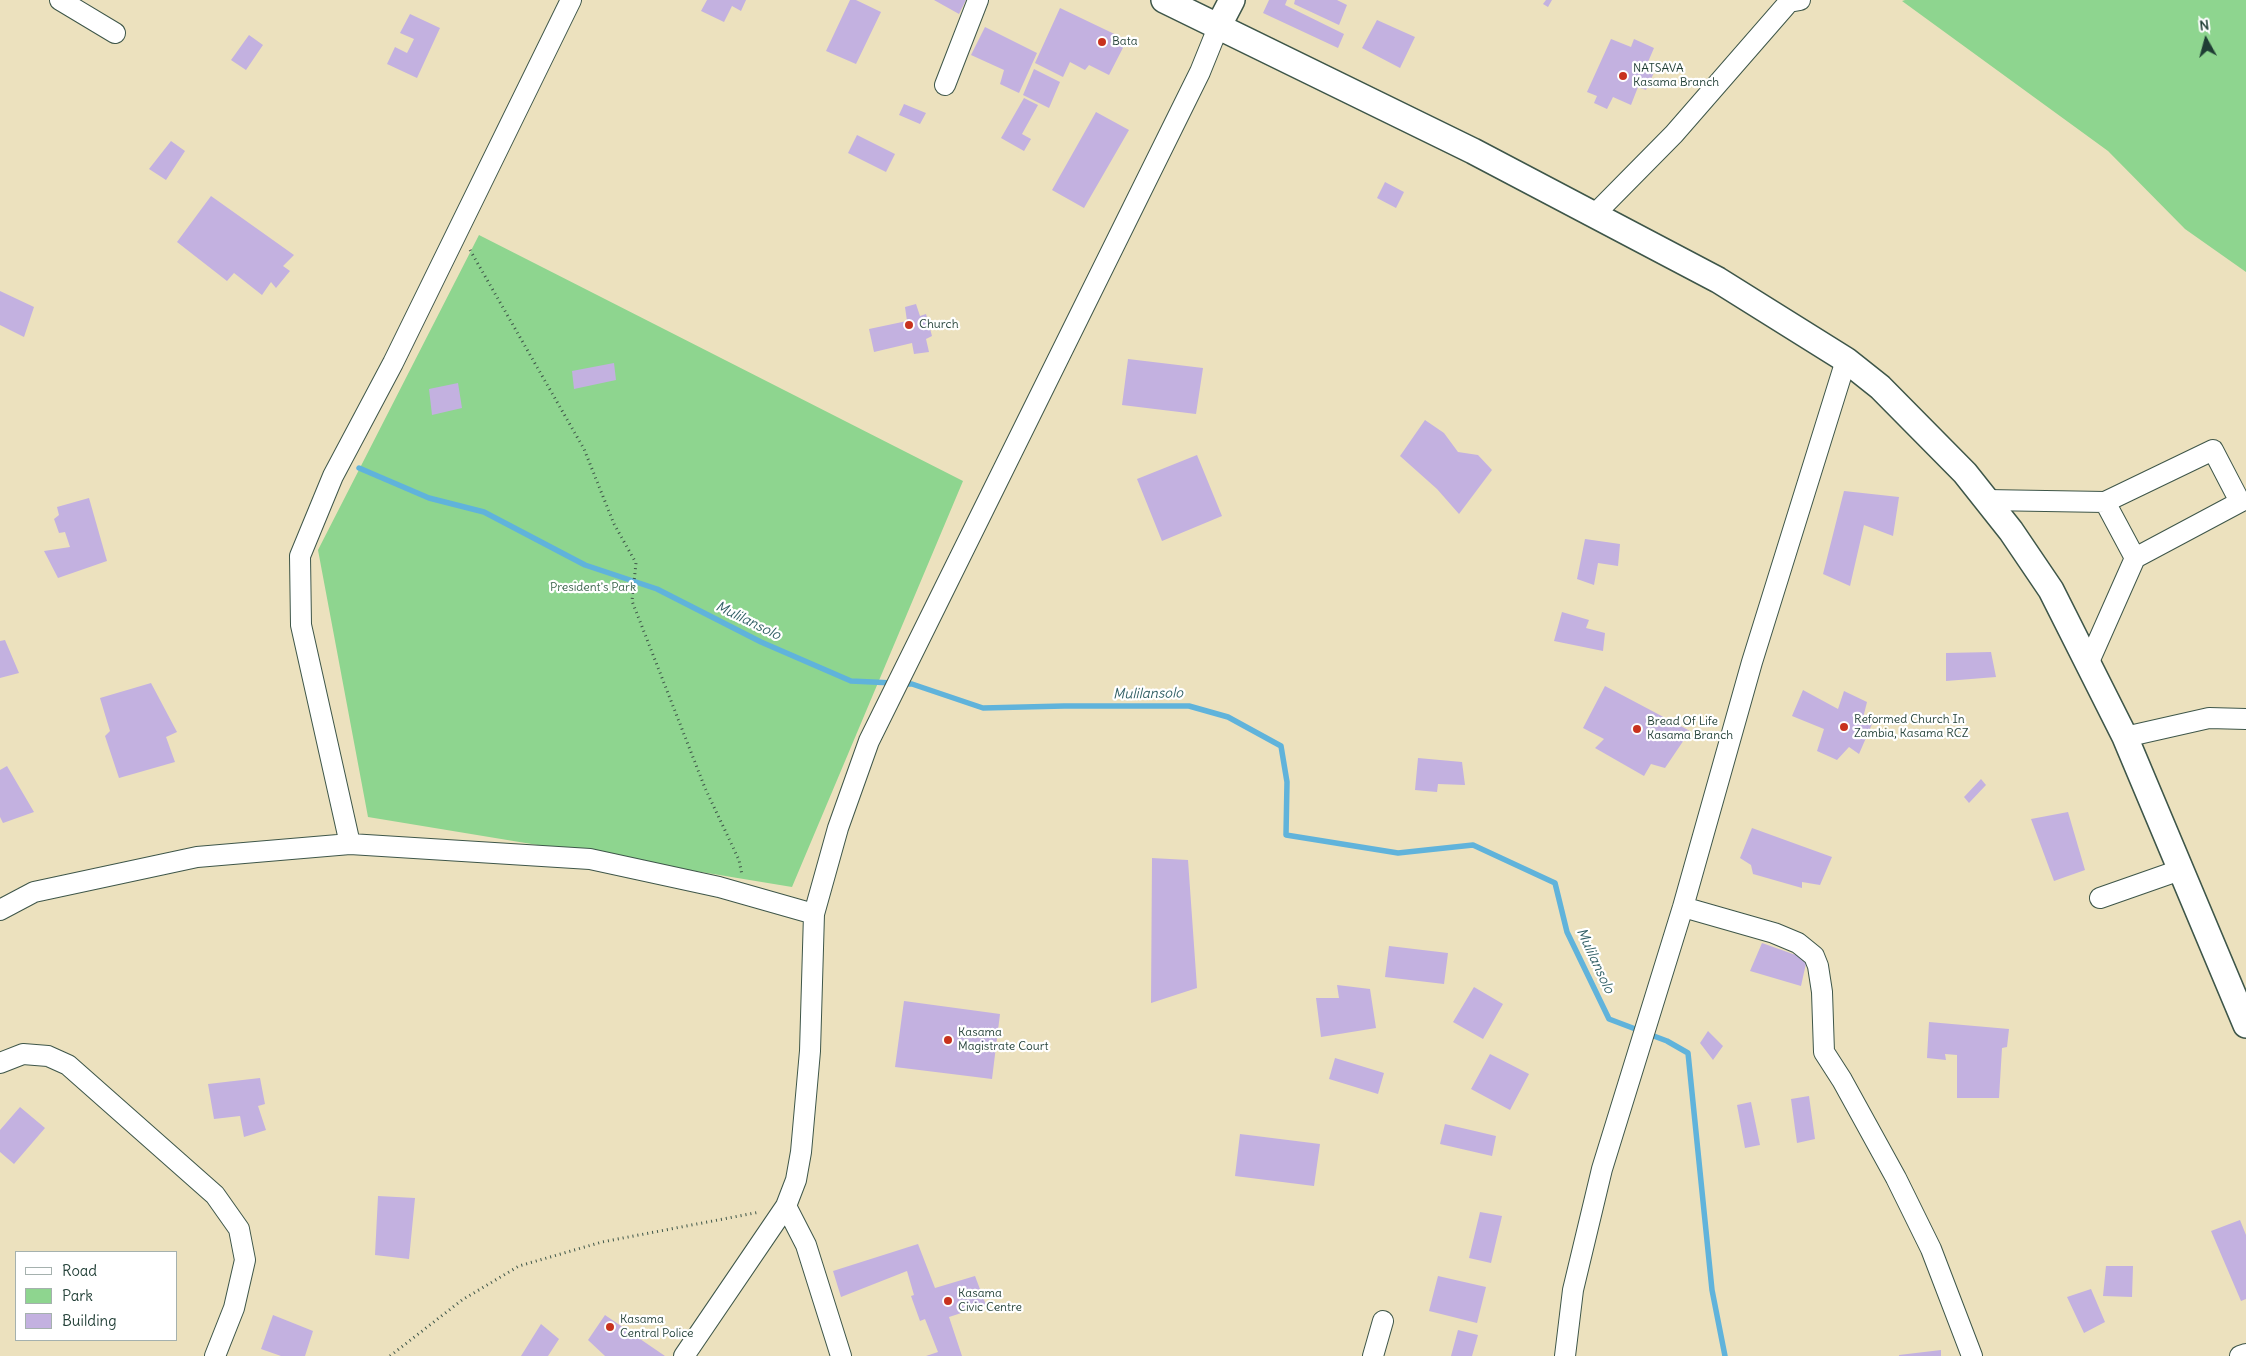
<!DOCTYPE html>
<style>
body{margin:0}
#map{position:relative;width:2246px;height:1356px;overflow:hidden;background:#ece1be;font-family:Delius,sans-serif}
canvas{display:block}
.legend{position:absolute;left:15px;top:1251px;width:162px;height:90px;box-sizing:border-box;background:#fff;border:1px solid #a5b1ae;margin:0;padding:6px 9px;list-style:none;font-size:15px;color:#1f3d34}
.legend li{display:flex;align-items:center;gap:10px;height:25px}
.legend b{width:25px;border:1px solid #a5b1ae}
.north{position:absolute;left:2181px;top:15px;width:50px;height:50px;-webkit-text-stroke:4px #fff;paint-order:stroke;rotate:353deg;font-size:14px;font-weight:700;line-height:20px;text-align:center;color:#1f3d34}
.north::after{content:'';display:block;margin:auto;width:18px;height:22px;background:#1f3d34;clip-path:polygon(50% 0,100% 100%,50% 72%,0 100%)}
</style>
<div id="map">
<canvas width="2246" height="1356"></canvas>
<ul class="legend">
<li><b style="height:6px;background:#fff"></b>Road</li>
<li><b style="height:14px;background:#8ed58f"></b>Park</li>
<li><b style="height:14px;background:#c3b1e0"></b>Building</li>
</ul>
<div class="north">N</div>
</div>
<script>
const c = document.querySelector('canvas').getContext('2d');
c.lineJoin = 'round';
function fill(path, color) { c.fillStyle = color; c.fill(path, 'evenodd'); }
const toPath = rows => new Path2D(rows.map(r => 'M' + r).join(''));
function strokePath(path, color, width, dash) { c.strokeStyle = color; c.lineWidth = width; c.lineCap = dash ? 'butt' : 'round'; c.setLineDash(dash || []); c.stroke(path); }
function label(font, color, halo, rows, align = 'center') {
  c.font = font + ' Delius,sans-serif'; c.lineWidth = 4.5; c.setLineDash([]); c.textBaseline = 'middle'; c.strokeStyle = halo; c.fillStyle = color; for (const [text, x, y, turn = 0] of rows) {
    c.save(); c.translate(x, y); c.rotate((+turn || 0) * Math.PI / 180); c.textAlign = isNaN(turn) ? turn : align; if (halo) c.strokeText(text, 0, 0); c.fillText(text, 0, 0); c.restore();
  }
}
fill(toPath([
 [1905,0,2246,0,2246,272,2185,229,2108,151,1902,1],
 [479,235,963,481,792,887,368,817,318,550]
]), '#8ed58f');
strokePath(toPath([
 [359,468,429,498,484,512,585,565,657,589,761,642,851,681,893,683],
 [902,684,912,684,983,708,1064,706,1189,706,1228,717,1281,746,1287,782,1286,835,1398,853,1473,845,1555,883,1567,932,1609,1019,1667,1041,1688,1053,1712,1290,1725,1356]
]), '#60b3db', 5.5);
fill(toPath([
 [707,0,746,0,741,11,732,6,724,22,701,11],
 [850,0,856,0,881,12,856,64,826,51],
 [934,0,966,0,959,14],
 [1269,0,1287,0,1285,5,1344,34,1338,48,1263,13],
 [1295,0,1337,0,1347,5,1339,25,1294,4],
 [1546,0,1552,0,1548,7,1543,4],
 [1060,8,1127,40,1109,75,1089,65,1085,70,1070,62,1063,77,1035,63],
 [410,14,440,28,417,78,387,64,395,47,407,53,414,39,400,33],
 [1377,20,1415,37,1400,68,1362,48],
 [985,27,1037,53,1019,93,1000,84,1004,70,971,55],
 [249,35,263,45,246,70,231,60],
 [1611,39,1631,47,1634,39,1654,48,1648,62,1657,66,1646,90,1638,87,1631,105,1613,97,1607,109,1594,103,1597,96,1587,92],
 [1034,69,1060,82,1049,108,1023,95],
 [1024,98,1038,105,1022,134,1031,139,1024,151,1001,138],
 [904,104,926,113,920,124,899,115],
 [1096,112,1129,130,1084,208,1052,190],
 [857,135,895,154,886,172,848,153],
 [171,141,185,151,166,180,149,169],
 [1385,182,1404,192,1396,208,1377,198],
 [211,196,294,255,283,266,290,271,276,288,271,282,262,295,234,273,227,281,177,242],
 [0,291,34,307,24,337,0,325],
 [916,304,920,316,926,314,932,336,926,339,929,352,914,354,912,343,874,352,869,329,907,321,905,307],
 [1128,359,1203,368,1196,414,1122,405],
 [614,363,616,380,574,389,572,371],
 [458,383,462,408,432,415,429,389],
 [1425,420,1444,433,1458,452,1478,455,1492,470,1459,514,1437,489,1400,456],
 [1197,455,1222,516,1162,541,1137,479],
 [1844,491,1899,497,1893,536,1864,525,1850,586,1823,574],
 [89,498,107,561,58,578,44,551,70,547,65,532,59,533,54,519,59,515,57,507],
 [1585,539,1620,544,1618,566,1598,563,1594,585,1577,579],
 [1562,612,1589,620,1586,628,1605,633,1603,651,1554,641],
 [5,640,19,673,0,678,0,641],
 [1991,652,1996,677,1946,681,1946,653],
 [151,683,177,732,166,737,175,762,119,778,105,736,110,731,100,698],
 [1605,686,1690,731,1665,768,1651,764,1644,776,1595,748,1604,739,1583,728],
 [1803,690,1838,709,1844,691,1867,702,1863,718,1872,724,1859,754,1849,747,1837,760,1817,751,1824,729,1792,716],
 [1418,758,1462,762,1465,785,1438,784,1437,792,1415,790],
 [7,766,34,812,3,823,0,817,0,770],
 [1981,779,1986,785,1969,803,1964,797],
 [2068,812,2085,870,2054,881,2031,819],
 [1752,828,1832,857,1820,885,1802,882,1802,888,1753,874,1751,865,1740,858],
 [1152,858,1188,860,1197,988,1151,1003],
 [1762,943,1807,959,1801,986,1750,971],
 [1389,946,1448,953,1444,984,1385,977],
 [1337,985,1370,989,1376,1028,1321,1037,1316,998,1339,998],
 [1474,987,1503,1004,1483,1039,1453,1022],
 [904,1001,1000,1014,992,1079,895,1067],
 [1929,1022,2009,1029,2007,1047,2002,1048,1999,1098,1957,1098,1957,1055,1945,1054,1946,1060,1927,1058],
 [1708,1031,1723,1046,1713,1060,1700,1043],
 [1490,1054,1529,1074,1510,1110,1471,1089],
 [1335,1058,1384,1073,1378,1094,1329,1079],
 [260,1078,265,1104,258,1106,266,1130,244,1137,240,1116,214,1119,208,1084],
 [1809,1096,1815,1139,1797,1143,1791,1099],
 [1751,1102,1760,1145,1745,1148,1737,1105],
 [20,1107,45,1128,14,1164,0,1152,0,1130],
 [1445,1124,1496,1136,1492,1156,1440,1144],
 [1240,1134,1320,1144,1314,1186,1235,1176],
 [378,1196,415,1198,409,1259,375,1255],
 [1480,1212,1502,1216,1491,1263,1469,1258],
 [2240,1220,2246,1235,2246,1299,2241,1301,2211,1231],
 [918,1244,935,1288,975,1276,986,1305,949,1317,962,1356,926,1356,938,1352,925,1319,920,1321,911,1296,914,1295,907,1271,841,1297,833,1271],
 [2106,1266,2133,1266,2132,1297,2103,1296],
 [1438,1276,1486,1287,1477,1323,1429,1311],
 [2091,1289,2105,1322,2084,1333,2067,1297],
 [273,1315,313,1331,305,1356,281,1356,261,1349],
 [605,1315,665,1356,605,1356,588,1340],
 [541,1324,559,1339,548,1356,521,1356],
 [1458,1330,1478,1335,1472,1356,1451,1356],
 [1941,1350,1941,1356,1899,1356,1899,1355]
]), '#c3b1e0');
const minor = toPath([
 [60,0,115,33],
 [945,85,978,0],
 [1594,215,1674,134,1789,2,1800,0],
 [1986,500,2105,502,2213,450,2240,502,2135,558,2088,664],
 [2105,502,2135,558],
 [2125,737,2209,718,2246,719],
 [350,844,301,625,300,556,333,476,393,363,571,0],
 [2100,898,2180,870],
 [1683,907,1774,933,1798,943,1814,956,1818,966,1822,992,1824,1052,1842,1080,1896,1178,1931,1249,1972,1356],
 [0,910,34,892,197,857,350,844,590,859,719,887,814,914],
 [0,1063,23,1054,48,1056,68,1065,215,1195,239,1229,245,1260,234,1308,215,1356],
 [786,1206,806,1245,841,1356],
 [684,1356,786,1206,796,1180,801,1152,810,1051,814,914,838,828,869,741,1200,72,1219,25],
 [1373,1356,1383,1321],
 [1565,1356,1573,1290,1602,1169,1683,907,1752,662,1846,360],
 [2240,1356,2246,1354]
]);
const major = toPath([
 [1164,0,1473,151,1718,280,1846,360,1880,387,1965,473,2011,531,2051,590,2125,737,2246,1025],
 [1219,25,1232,0]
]);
strokePath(minor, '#3e5649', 22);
strokePath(major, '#3e5649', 28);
strokePath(toPath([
 [470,250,584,449,614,524,636,563,632,601,705,788,739,860,742,875],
 [390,1356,462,1300,519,1266,602,1242,760,1212]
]), '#3e5649', 3, [1, 4]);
strokePath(minor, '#fff', 20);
strokePath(major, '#fff', 25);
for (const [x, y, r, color] of [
 [1102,42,5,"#c8321e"],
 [1623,76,5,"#c8321e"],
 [909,325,5,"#c8321e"],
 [1844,727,5,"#c8321e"],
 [1637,729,5,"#c8321e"],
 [948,1040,5,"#c8321e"],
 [948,1301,5,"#c8321e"],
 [610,1327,5,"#c8321e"]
]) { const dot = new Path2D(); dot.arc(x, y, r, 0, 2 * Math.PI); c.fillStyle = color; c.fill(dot); strokePath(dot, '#fff', 2); }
label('12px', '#1f3d34', '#fff', [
 ["Bata",1112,42],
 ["NATSAVA",1633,69],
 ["Kasama Branch",1633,83],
 ["Church",919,325],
 ["Reformed Church In",1854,720],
 ["Zambia, Kasama RCZ",1854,734],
 ["Bread Of Life",1647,722],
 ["Kasama Branch",1647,736],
 ["Kasama",958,1033],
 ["Magistrate Court",958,1047],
 ["Kasama",958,1294],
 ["Civic Centre",958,1308],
 ["Kasama",620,1320],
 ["Central Police",620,1334]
], 'left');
label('12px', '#3b634b', '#fff', [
 ["President's Park",593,588]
]);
label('italic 14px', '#326066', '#fff', [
 ["Mulilansolo",748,621,26],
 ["Mulilansolo",1148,694,-1],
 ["Mulilansolo",1595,961,65]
]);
</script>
